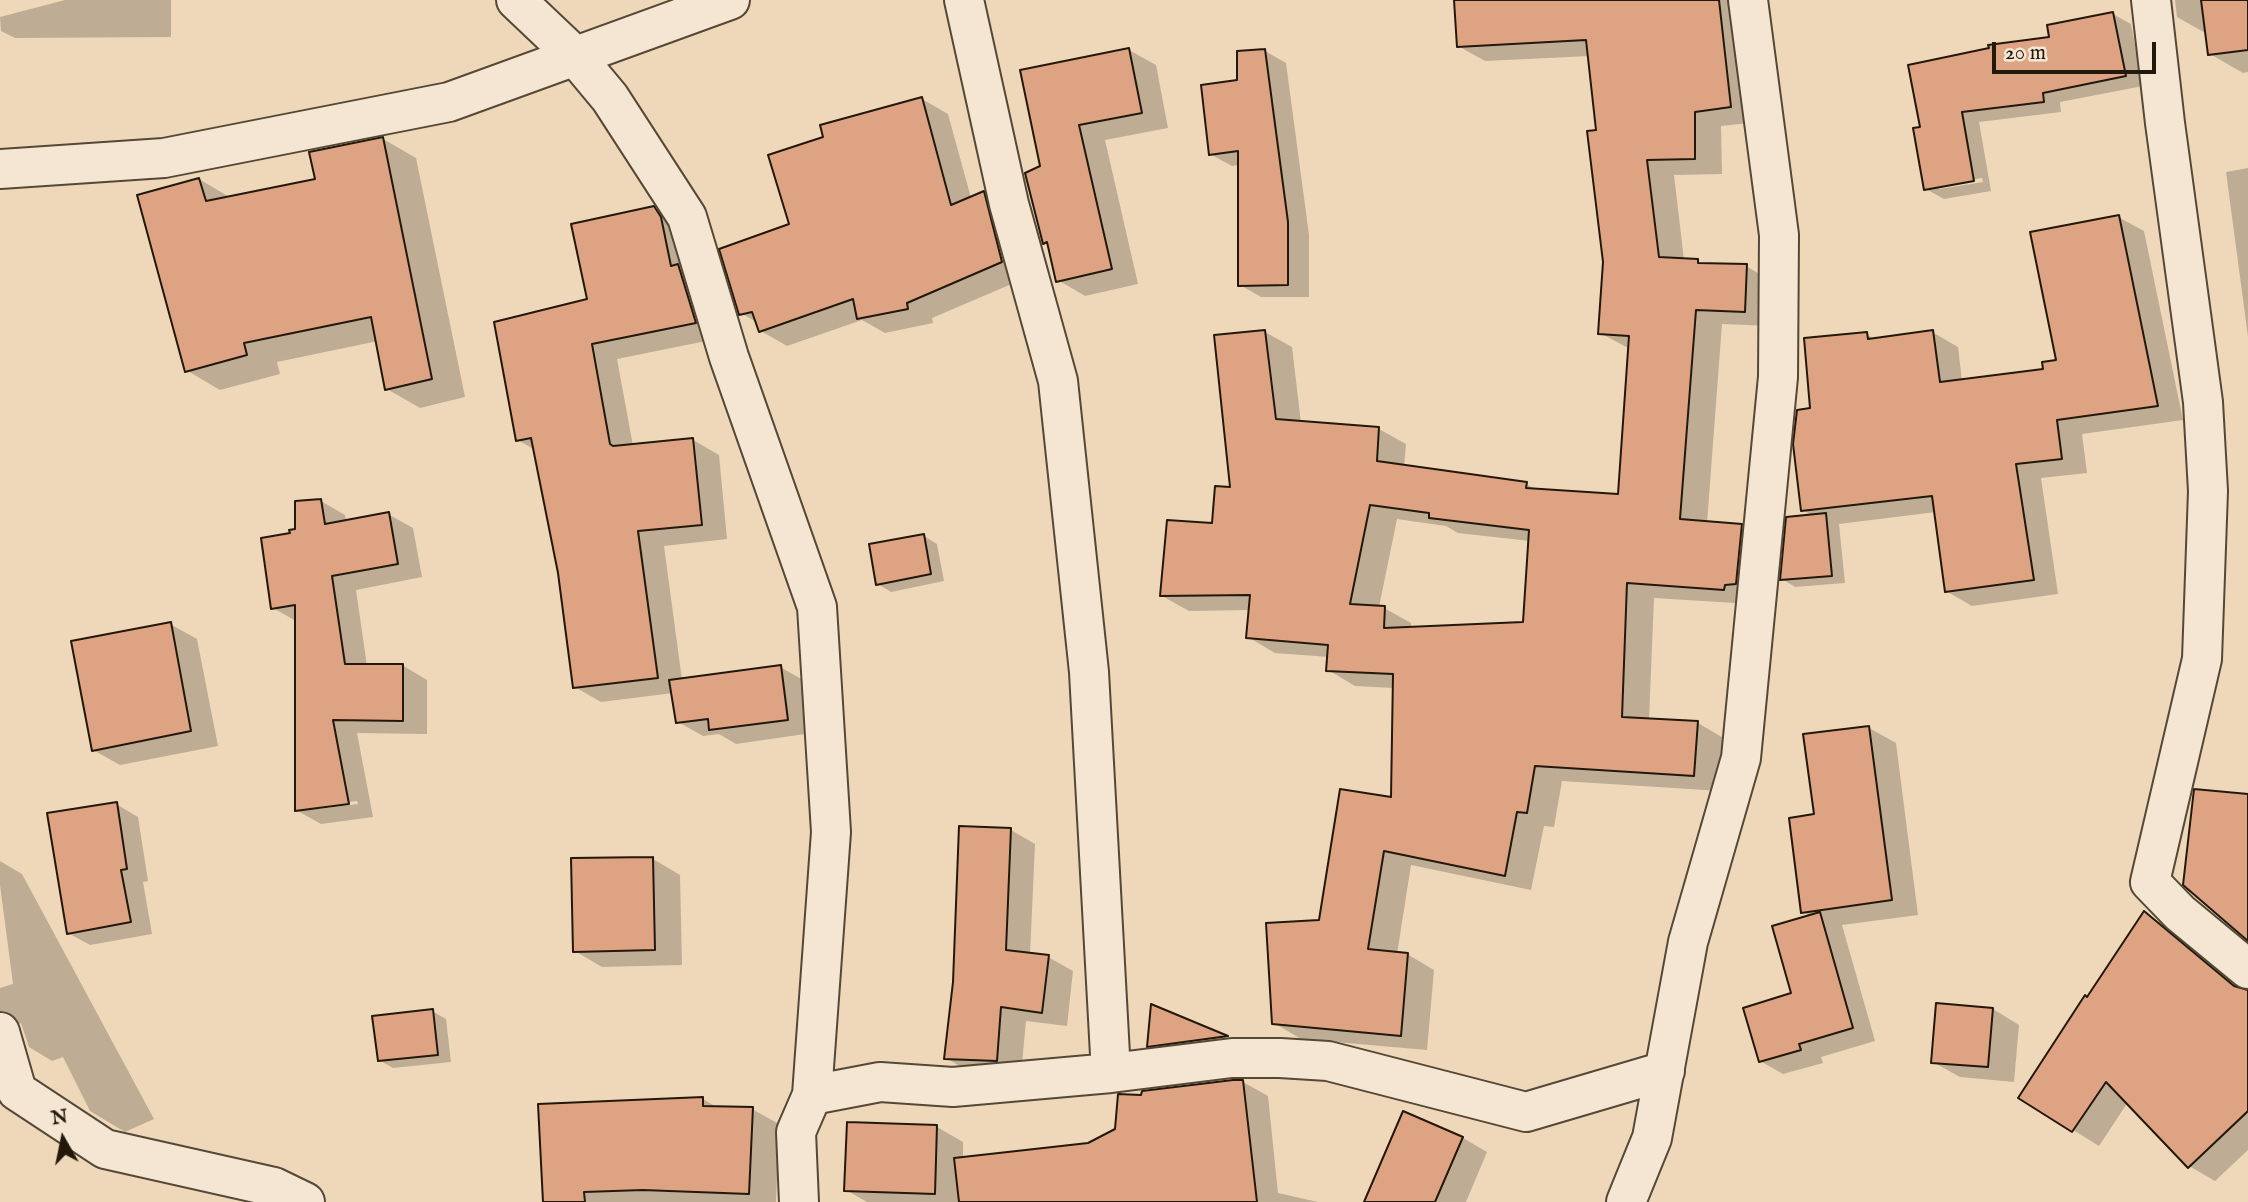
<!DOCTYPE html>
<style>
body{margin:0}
#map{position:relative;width:2248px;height:1202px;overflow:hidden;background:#eed8b9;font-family:"IM FELL English",serif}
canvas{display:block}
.north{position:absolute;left:28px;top:1104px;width:70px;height:70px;-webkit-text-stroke:5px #f4e6d2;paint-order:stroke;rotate:351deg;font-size:19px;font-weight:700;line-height:28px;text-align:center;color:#22180b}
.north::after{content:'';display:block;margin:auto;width:24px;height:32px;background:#22180b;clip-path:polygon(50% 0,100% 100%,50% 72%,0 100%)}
.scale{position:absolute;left:1992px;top:42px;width:164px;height:32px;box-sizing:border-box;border:4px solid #22180b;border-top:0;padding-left:9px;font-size:21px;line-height:24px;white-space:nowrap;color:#22180b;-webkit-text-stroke:5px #f4e6d2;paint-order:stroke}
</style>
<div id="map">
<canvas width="2248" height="1202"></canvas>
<div class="north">N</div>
<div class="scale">20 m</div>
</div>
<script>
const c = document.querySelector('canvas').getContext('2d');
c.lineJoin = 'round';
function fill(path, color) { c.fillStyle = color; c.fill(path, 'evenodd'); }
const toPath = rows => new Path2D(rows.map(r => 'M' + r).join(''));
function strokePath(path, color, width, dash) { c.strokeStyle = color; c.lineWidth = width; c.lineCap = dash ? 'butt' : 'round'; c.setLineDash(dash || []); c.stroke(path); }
fill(toPath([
 [65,0,171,0,171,37,15,38,1,31,0,17],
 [1456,0,1733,0,1758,122,1721,126,1722,174,1674,175,1684,260,1698,261,1704,265,1746,266,1773,282,1772,326,1722,324,1707,523,1741,525,1768,541,1751,604,1654,598,1649,720,1698,723,1725,739,1721,791,1562,781,1554,827,1544,826,1531,890,1411,865,1397,954,1407,954,1434,970,1427,1050,1301,1039,1274,1023,1320,921,1393,799,1394,688,1355,686,1328,670,1329,657,1275,653,1248,637,1250,610,1189,611,1162,596,1214,524,1232,489,1265,332,1292,347,1301,423,1379,429,1406,444,1404,467,1526,484,1538,491,1620,495,1630,349,1600,333,1605,262,1598,131,1590,56,1485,61,1458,46],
 [1397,519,1446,526,1458,533,1530,541,1524,623,1411,628,1411,623,1384,608,1379,607],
 [2175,0,2248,0,2248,72,2243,73,2210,54,2207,34,2177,17],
 [2113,14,2131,24,2143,86,2060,102,2061,112,1979,122,1991,191,1944,199,1926,189,1922,129,2051,39],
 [1982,178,1983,182,1939,189,1939,186],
 [1129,50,1156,65,1168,128,1105,140,1138,284,1085,296,1058,280,1050,246,1044,243,1042,168],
 [1265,51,1286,63,1309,235,1309,297,1261,297,1240,285,1239,165,1232,166,1210,154,1239,82],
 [922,99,948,114,971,198,984,193,1010,208,1028,277,932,318,933,323,885,333,862,320,787,346,761,331,758,323,741,313,791,225,825,138],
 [383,139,416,158,465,397,420,408,387,389,378,341,277,362,280,374,220,390,186,370,199,179,231,198,317,180],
 [2248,168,2248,337,2226,172],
 [654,208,680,223,721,338,617,359,633,446,693,440,719,455,727,539,664,546,682,680,780,667,805,681,812,733,736,744,719,734,703,736,678,722,673,693,601,702,575,687,560,572,535,450,518,440,589,300],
 [2118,217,2144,231,2183,420,2082,434,2087,473,2041,478,2058,594,1972,606,1946,591,1936,512,1839,524,1845,583,1795,587,1782,579,1813,516,1803,510,1812,410,1866,334,1876,340,1932,332,1958,347,1962,381,2045,371,2058,361],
 [321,501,345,515,346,521,388,514,413,528,422,577,356,590,367,666,402,665,427,680,427,734,357,733,373,817,321,824,296,810,296,621,273,608,292,535],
 [357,801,358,804,319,809,319,806],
 [924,536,937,544,944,581,891,592,878,584],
 [170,624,197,639,218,746,120,765,93,750],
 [1869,728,1896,743,1918,915,1842,925,1875,1041,1821,1057,1823,1063,1783,1074,1760,1061,1793,995,1812,917,1803,912,1816,816],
 [116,804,138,817,148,881,143,882,152,934,90,945,68,933],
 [1011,830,1035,844,1030,955,1048,957,1073,971,1067,1026,1026,1021,1021,1074,970,1072,946,1058],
 [653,859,680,875,682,965,602,967,575,951],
 [0,861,22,874,154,1119,125,1132,90,1111,63,1057,52,1061,29,1047,21,1023,7,1030,0,1076,0,988,13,984,0,885],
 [2144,913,2170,928,2248,992,2248,1150,2215,1181,2189,1166,2128,1102,2099,1146,2028,1102,2088,999],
 [1152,1006,1227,1038,1251,1052,1175,1061,1148,1046],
 [1993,1009,2019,1025,2014,1082,1960,1077,1933,1062],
 [432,1011,446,1019,451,1062,393,1068,379,1060],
 [1243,1082,1268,1096,1278,1193,1318,1202,867,1202,846,1190,937,1127,963,1142,963,1159,1088,1145,1117,1130,1143,1097],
 [703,1099,718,1108,752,1109,779,1124,776,1202,544,1202],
 [1404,1113,1463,1138,1487,1152,1466,1202,1367,1202]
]), '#0003');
const building = toPath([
 [1454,0,1719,0,1731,107,1695,112,1695,159,1647,160,1659,257,1698,259,1698,263,1747,264,1745,312,1696,310,1680,519,1742,524,1736,584,1725,585,1724,590,1627,583,1622,717,1698,721,1694,776,1535,766,1527,813,1517,812,1505,876,1384,851,1368,949,1408,953,1401,1036,1272,1024,1266,923,1319,920,1340,789,1391,797,1393,674,1326,671,1328,645,1246,638,1250,595,1160,596,1167,520,1212,523,1215,486,1230,487,1214,335,1265,330,1276,419,1379,427,1377,461,1527,482,1526,488,1618,494,1629,336,1598,334,1603,262,1587,131,1596,130,1586,40,1457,47,1454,0],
 [1370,505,1429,513,1429,518,1529,530,1523,622,1384,628,1385,606,1350,604,1370,505],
 [2201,0,2248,0,2248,50,2208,55,2201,0],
 [2113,12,2126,76,2043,93,2044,102,1962,112,1974,181,1924,190,1913,128,1920,127,1908,65,1989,48,1988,45,2049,37,2047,25,2113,12],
 [1129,48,1142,113,1079,125,1112,269,1056,282,1047,242,1043,244,1025,173,1040,166,1020,70,1129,48],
 [1265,49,1288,222,1288,285,1238,286,1238,151,1209,155,1201,85,1237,80,1237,51,1265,49],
 [922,97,951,205,984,191,1002,262,907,303,908,309,857,319,853,299,759,332,752,312,739,315,719,249,789,224,768,155,823,137,820,125,922,97],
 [383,137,432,379,385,390,371,317,244,343,247,355,185,372,137,195,199,178,206,201,315,179,309,152,383,137],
 [654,206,661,217,671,266,678,264,696,323,592,344,610,444,613,446,693,438,702,525,638,531,658,678,573,688,558,573,531,438,516,441,494,322,587,299,571,224,654,206],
 [2119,215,2158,406,2057,420,2062,459,2016,464,2034,580,1945,592,1932,496,1801,511,1793,444,1797,410,1810,408,1804,338,1867,332,1868,339,1933,330,1940,382,2043,369,2042,362,2056,360,2030,232,2119,215],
 [321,499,325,524,389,512,398,564,332,576,345,664,403,664,403,721,333,720,349,804,295,811,295,605,271,609,261,538,290,533,289,530,295,529,295,501,321,499],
 [1826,513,1832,576,1780,580,1786,517,1826,513],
 [924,534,931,574,876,585,869,544,924,534],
 [171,622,191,731,92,751,71,641,171,622],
 [781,665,788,720,709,730,708,719,676,723,669,680,781,665],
 [1869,726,1892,900,1801,913,1789,818,1814,814,1803,734,1869,726],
 [2194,789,2248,794,2248,941,2183,885,2194,789],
 [117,802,127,869,121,870,131,922,67,934,47,813,117,802],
 [959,826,1011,828,1006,950,1049,955,1042,1013,1001,1007,997,1061,944,1059,953,982,959,826],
 [653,857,655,950,573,952,571,858,653,857],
 [2144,911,2234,986,2248,990,2248,1111,2188,1168,2106,1082,2072,1132,2018,1098,2085,995,2087,997,2144,911],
 [1820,912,1853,1028,1799,1044,1801,1050,1759,1062,1743,1008,1791,993,1772,926,1820,912],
 [1936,1003,1993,1008,1988,1067,1931,1063,1936,1003],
 [1151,1004,1228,1036,1147,1047,1151,1004],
 [433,1009,438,1055,378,1061,372,1016,433,1009],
 [1233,1080,1243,1080,1257,1202,959,1202,954,1158,1088,1143,1115,1129,1118,1094,1141,1095,1142,1091,1233,1080],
 [703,1097,703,1106,753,1107,749,1194,643,1190,584,1192,585,1202,543,1202,538,1104,703,1097],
 [1403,1111,1463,1137,1435,1202,1364,1202,1403,1111],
 [847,1122,937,1125,935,1194,844,1191,847,1122]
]);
fill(building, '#dea383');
strokePath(building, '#22180b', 2);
const street = toPath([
 [516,0,575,56,610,98,687,217,729,357,817,607,831,832,812,1095],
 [964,0,1009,204,1058,381,1089,672,1111,1073],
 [2151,0,2165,123,2203,402,2208,491,2202,659,2150,882,2180,913,2248,969],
 [0,169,164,158,449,102,730,0],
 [0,1032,17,1091,105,1149,274,1187,305,1202],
 [799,1202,796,1132,812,1095,880,1082,953,1087,1111,1073,1232,1058,1280,1058,1328,1061,1526,1112,1665,1071],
 [1626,1202,1652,1138,1688,942,1741,758,1778,377,1779,235,1748,0]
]);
strokePath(street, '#554836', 42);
strokePath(street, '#f4e6d2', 38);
</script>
